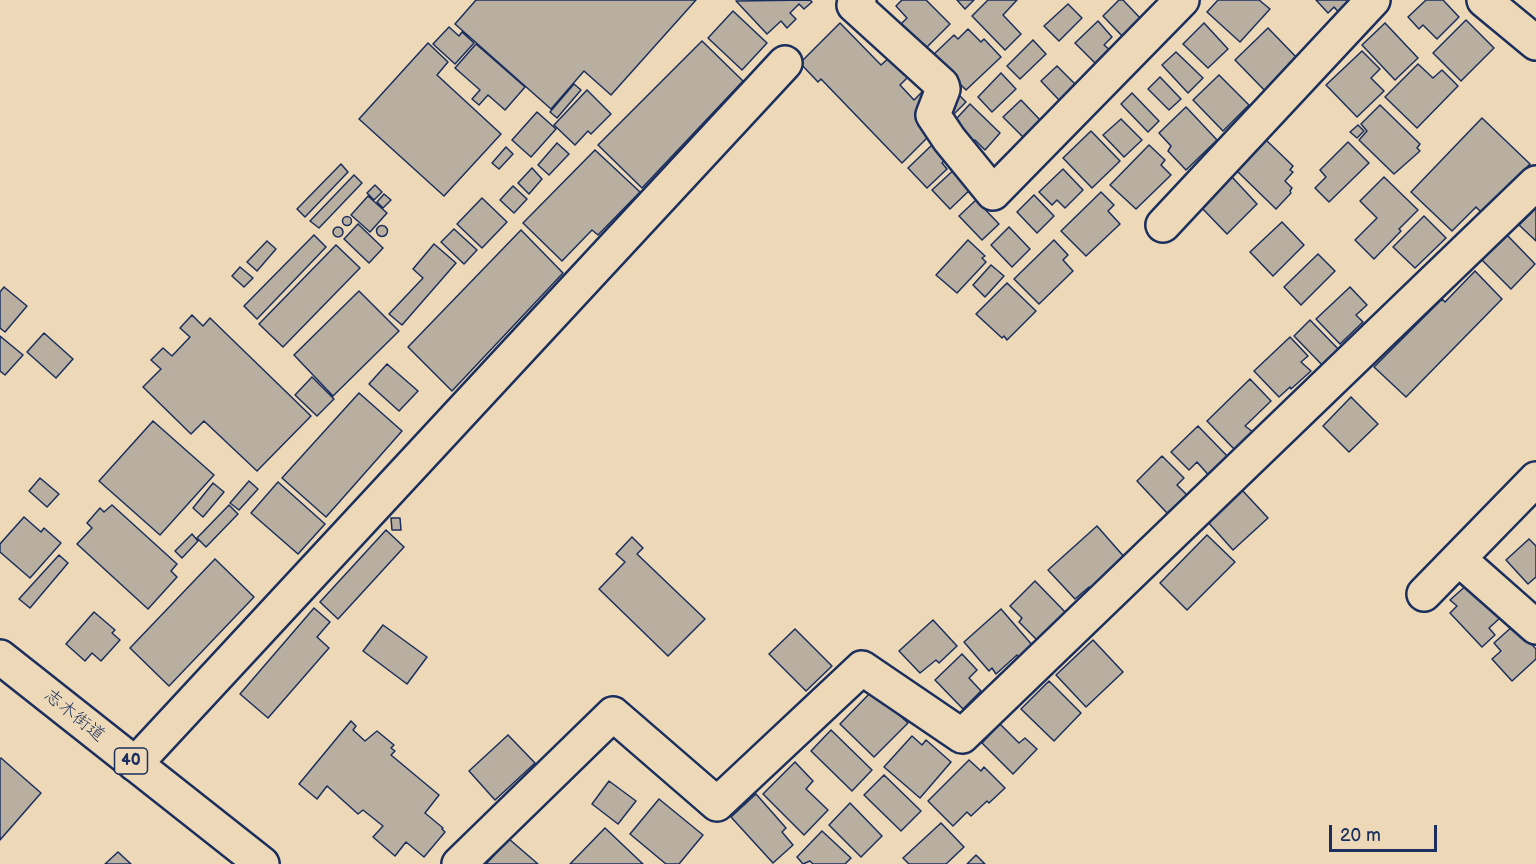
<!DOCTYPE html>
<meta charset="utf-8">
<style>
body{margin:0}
#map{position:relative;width:1536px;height:864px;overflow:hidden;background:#edd9b7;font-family:"Balsamiq Sans",sans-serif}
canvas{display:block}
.scale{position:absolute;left:1329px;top:825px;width:108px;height:27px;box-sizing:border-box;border:3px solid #1b2f5e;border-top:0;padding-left:8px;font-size:18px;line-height:21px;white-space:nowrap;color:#1b2f5e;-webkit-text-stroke:4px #edd9b7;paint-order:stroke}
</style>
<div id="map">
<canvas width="1536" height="864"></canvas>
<div class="scale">20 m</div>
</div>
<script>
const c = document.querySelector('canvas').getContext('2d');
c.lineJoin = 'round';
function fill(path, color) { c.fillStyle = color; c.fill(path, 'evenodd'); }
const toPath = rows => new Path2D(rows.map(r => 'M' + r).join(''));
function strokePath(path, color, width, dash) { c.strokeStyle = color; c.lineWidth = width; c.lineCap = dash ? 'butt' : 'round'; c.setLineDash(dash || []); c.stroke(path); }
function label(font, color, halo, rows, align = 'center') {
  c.font = font + ' "Balsamiq Sans","Klee One",sans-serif'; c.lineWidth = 4.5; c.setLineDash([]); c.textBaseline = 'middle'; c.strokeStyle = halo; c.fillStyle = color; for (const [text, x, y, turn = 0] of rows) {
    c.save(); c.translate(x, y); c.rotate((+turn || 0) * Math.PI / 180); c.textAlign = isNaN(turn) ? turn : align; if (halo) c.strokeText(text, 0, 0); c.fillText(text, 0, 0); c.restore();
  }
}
const building = toPath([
 [476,0,696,0,611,95,584,71,551,109,455,24,476,0],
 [810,0,812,2,804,9,799,4,790,13,796,19,787,28,781,21,767,34,736,1,810,0],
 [902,0,926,0,950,24,924,50,900,25,907,18,896,6,902,0],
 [957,0,974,0,965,9,957,0],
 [988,0,1017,0,1003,15,1021,34,1005,50,972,16,988,0],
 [1119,0,1123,0,1142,20,1124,38,1103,16,1119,0],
 [1218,0,1259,0,1270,9,1240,42,1207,12,1218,0],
 [1316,0,1360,0,1343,17,1334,7,1328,13,1316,0],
 [1426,0,1443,0,1459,17,1437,39,1423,25,1419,29,1408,17,1426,0],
 [1068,4,1082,18,1059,41,1044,26,1068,4],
 [733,11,767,43,742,70,708,38,733,11],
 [1466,20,1494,48,1461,81,1433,53,1466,20],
 [1098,21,1112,37,1104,45,1111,51,1097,65,1075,43,1098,21],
 [840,23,881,65,891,56,909,76,900,85,914,100,926,88,938,127,902,163,821,79,818,82,800,63,840,23],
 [1204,23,1228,49,1208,68,1183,44,1204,23],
 [1385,23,1418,58,1395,80,1362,45,1385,23],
 [449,27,459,36,462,32,474,43,455,64,433,44,449,27],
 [1268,28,1299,60,1271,97,1235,60,1268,28],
 [968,29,981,42,984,39,1001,57,966,90,932,56,954,35,958,39,968,29],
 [1033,40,1046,54,1020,79,1007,66,1033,40],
 [702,41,743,81,642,188,598,145,702,41],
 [428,43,448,62,437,75,501,134,444,196,359,119,428,43],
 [476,44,525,87,505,110,488,95,479,105,472,99,480,90,455,68,476,44],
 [1362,51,1380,69,1371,78,1384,91,1357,117,1326,85,1362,51],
 [1176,52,1203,78,1188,93,1162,65,1176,52],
 [1418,64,1433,78,1442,70,1458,86,1417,128,1385,97,1418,64],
 [1057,66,1076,85,1059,100,1041,81,1057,66],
 [1001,73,1016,89,992,112,978,97,1001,73],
 [1219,75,1249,105,1223,131,1193,100,1219,75],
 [1160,77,1181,99,1169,110,1148,89,1160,77],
 [574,84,581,90,557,118,550,112,574,84],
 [587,90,611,114,591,134,588,131,575,145,554,125,587,90],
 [956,92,966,102,949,119,956,92],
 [1132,93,1159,121,1148,132,1121,104,1132,93],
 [1021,100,1043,123,1026,140,1003,117,1021,100],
 [970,104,1000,133,985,150,975,140,968,148,946,130,970,104],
 [1380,105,1420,144,1417,148,1420,151,1394,174,1359,140,1367,131,1361,124,1380,105],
 [1186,107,1217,140,1186,170,1168,151,1171,146,1159,133,1186,107],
 [537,112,556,129,531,157,512,140,537,112],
 [1482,118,1530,164,1483,214,1476,207,1452,231,1411,192,1482,118],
 [1121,119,1142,140,1124,157,1103,135,1121,119],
 [1358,125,1364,131,1357,138,1350,132,1358,125],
 [1091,131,1120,161,1092,188,1063,158,1091,131],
 [1266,140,1293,166,1290,170,1293,172,1285,181,1292,188,1290,191,1291,193,1276,209,1237,171,1266,140],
 [1348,142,1369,163,1329,202,1315,188,1326,177,1320,170,1348,142],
 [557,143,569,154,549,175,538,165,557,143],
 [934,143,948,157,942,163,947,169,927,188,908,168,934,143],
 [1149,145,1165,160,1161,165,1171,175,1136,209,1110,185,1149,145],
 [506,147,513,154,499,169,492,163,506,147],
 [595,150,640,192,598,235,592,230,562,261,523,223,595,150],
 [341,164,348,172,305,217,297,209,341,164],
 [958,166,976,184,950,209,932,190,958,166],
 [532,168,542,179,529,194,518,183,532,168],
 [1063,169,1083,190,1065,208,1057,200,1052,205,1039,192,1063,169],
 [354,175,362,183,319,228,310,221,354,175],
 [1232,177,1257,204,1227,234,1201,207,1232,177],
 [1384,177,1418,210,1399,229,1401,231,1374,259,1355,240,1377,218,1360,201,1384,177],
 [375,185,382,192,374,200,367,193,375,185],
 [513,186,527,199,514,213,500,200,513,186],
 [1101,192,1114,205,1108,211,1120,224,1086,256,1061,231,1101,192],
 [384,194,391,200,383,208,377,202,384,194],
 [1034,195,1054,216,1037,233,1017,212,1034,195],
 [368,196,387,213,370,232,351,215,368,196],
 [482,198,507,222,482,248,457,224,482,198],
 [976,200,999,224,982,240,959,216,976,200],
 [1536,208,1536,241,1519,225,1536,208],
 [1424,216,1446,238,1415,268,1393,247,1424,216],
 '342.5 221a4.5 4.5 0 1 1 9 0a4.5 4.5 0 1 1-9 0Z',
 [1282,222,1304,245,1273,276,1250,252,1282,222],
 [358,224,383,248,369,263,344,239,358,224],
 '376.5 231a5.5 5.5 0 1 1 11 0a5.5 5.5 0 1 1-11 0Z',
 '333 232a5 5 0 1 1 10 0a5 5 0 1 1-10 0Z',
 [1009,227,1030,249,1012,267,991,245,1009,227],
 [454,229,477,250,464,264,441,242,454,229],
 [521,230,563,273,452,391,408,347,521,230],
 [314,235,326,247,257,319,244,306,314,235],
 [1507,235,1535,264,1511,289,1482,260,1507,235],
 [968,240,985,256,982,258,986,262,957,293,936,275,968,240],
 [1054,240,1068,255,1063,260,1073,271,1039,304,1014,279,1054,240],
 [267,241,276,249,257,271,247,262,267,241],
 [434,244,456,263,402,325,389,314,423,278,413,269,434,244],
 [336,245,360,268,283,347,259,324,336,245],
 [1318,254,1335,271,1301,305,1284,287,1318,254],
 [991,265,1004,276,985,297,973,285,991,265],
 [240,267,253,278,244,287,232,276,240,267],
 [1475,271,1502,299,1406,397,1374,367,1442,299,1445,302,1475,271],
 [1007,283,1036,311,1007,340,1004,336,1002,338,976,314,1007,283],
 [4,287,27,306,5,332,0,328,0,292,4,287],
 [1350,287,1367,305,1356,315,1363,322,1340,344,1316,319,1350,287],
 [359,291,399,331,333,396,294,355,359,291],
 [192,315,203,326,210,318,311,416,257,471,204,421,191,434,143,387,161,369,151,360,163,348,172,356,190,337,180,328,192,315],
 [1310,320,1343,354,1327,370,1294,336,1310,320],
 [44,333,73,359,56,378,27,352,44,333],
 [0,336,23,355,5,375,0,371,0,336],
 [1290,337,1308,356,1301,362,1311,371,1291,389,1290,387,1279,397,1254,371,1290,337],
 [387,364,418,391,399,411,369,384,387,364],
 [312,377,334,399,317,416,295,395,312,377],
 [1250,379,1271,401,1245,426,1253,432,1235,450,1207,421,1250,379],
 [359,393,402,431,326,517,282,478,359,393],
 [1351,397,1378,424,1349,452,1323,426,1351,397],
 [153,421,214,475,160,535,99,481,153,421],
 [1198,426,1231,460,1212,479,1197,462,1189,470,1171,452,1198,426],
 [1162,456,1184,478,1177,485,1187,495,1167,513,1137,481,1162,456],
 [40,478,59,494,47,507,29,491,40,478],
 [249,481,258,489,239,510,230,503,249,481],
 [278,482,325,524,298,554,251,513,278,482],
 [213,483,224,492,203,517,193,508,213,483],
 [1241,489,1268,518,1233,550,1207,521,1241,489],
 [112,505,177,564,171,571,177,577,148,609,77,544,92,528,87,523,100,508,104,512,112,505],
 [229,505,238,514,206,547,197,538,229,505],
 [24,517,41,532,44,528,61,543,30,578,0,552,0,544,24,517],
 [391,518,400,518,401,530,392,530,391,518],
 [1097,526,1126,559,1092,591,1089,587,1075,599,1048,570,1097,526],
 [386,530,404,547,338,619,320,602,386,530],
 [192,534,198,541,182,558,175,551,192,534],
 [1207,535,1235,562,1187,610,1160,583,1207,535],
 [632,537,643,548,637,554,705,619,668,656,599,589,625,562,616,554,632,537],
 [1529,539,1536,546,1536,577,1528,584,1506,560,1529,539],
 [59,555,68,563,30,608,19,599,59,555],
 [215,559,254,597,169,686,130,648,215,559],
 [1035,581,1068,615,1039,642,1019,622,1022,618,1010,606,1035,581],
 [1469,583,1501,617,1489,628,1495,635,1482,647,1450,613,1457,606,1450,600,1469,583],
 [314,608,330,622,317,637,329,648,268,718,240,694,314,608],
 [1001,609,1033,646,1019,658,1017,655,996,674,992,668,989,671,964,642,1001,609],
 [94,612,115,630,112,633,120,640,101,661,92,653,85,661,66,644,94,612],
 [933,620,957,646,939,663,936,660,920,673,899,651,933,620],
 [383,625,427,657,407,684,363,651,383,625],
 [1514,625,1536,649,1536,659,1512,681,1492,659,1501,651,1494,643,1514,625],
 [795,629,832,666,806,691,769,654,795,629],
 [1093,640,1123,672,1086,707,1056,675,1093,640],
 [962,654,977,670,969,678,981,691,963,709,935,680,962,654],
 [1049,681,1081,713,1054,741,1021,709,1049,681],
 [872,691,900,706,895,711,908,723,874,757,840,724,872,691],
 [351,721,356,726,353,730,365,741,377,731,394,745,391,748,395,751,391,755,439,795,425,813,443,828,442,829,445,832,424,857,406,842,395,856,373,837,383,826,363,810,358,814,327,786,317,799,299,784,351,721],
 [1000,724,1019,743,1025,738,1037,749,1013,774,982,743,1000,724],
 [831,730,872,770,852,791,811,751,831,730],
 [508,735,535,763,495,800,469,771,508,735],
 [912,736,922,745,926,740,951,762,920,798,884,767,912,736],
 [1,758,41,793,0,840,0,759,1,758],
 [969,760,981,771,984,767,1005,788,989,803,987,801,971,816,967,812,953,826,928,801,969,760],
 [795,762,813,781,806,789,828,810,804,835,763,794,795,762],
 [884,775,921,811,901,831,864,795,884,775],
 [609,781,636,801,618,824,592,804,609,781],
 [756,794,786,828,782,832,793,845,773,863,731,817,756,794],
 [659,799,703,835,679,864,666,864,630,834,659,799],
 [850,803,882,836,861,857,829,825,850,803],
 [941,823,964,847,946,864,909,864,903,858,941,823],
 [605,828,643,864,570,864,605,828],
 [822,831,851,858,845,864,813,864,810,861,803,864,797,857,822,831],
 [509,839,538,864,486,864,509,839],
 [118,852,131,864,105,864,118,852],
 [976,855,985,864,967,864,976,855]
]);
fill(building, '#b9afa1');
strokePath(building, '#1b2f5e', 1.5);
const minor = toPath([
 [859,0,854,5,942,85,943,89,933,115,949,139,993,193,1182,0],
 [1484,0,1536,43],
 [1163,225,1373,0],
 [1459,559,1536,627],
 [1424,594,1536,479],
 [135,764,785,63],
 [459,864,613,714,717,804,862,668,962,736,1536,183]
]);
const major = toPath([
 [0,657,262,864]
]);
strokePath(minor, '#1b2f5e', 38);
strokePath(major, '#1b2f5e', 38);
strokePath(minor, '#edd9b7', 33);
strokePath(major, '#edd9b7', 33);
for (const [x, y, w] of [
 [131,761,33]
]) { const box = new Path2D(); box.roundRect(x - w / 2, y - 13, w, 26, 4.5); c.fillStyle = '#edd9b7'; c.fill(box); strokePath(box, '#1b2f5e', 1.5); }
label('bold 16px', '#1b2f5e', null, [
 ["40",131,761]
]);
label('18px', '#1b2f5e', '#edd9b7', [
 ["志木街道",74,716,39]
]);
</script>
